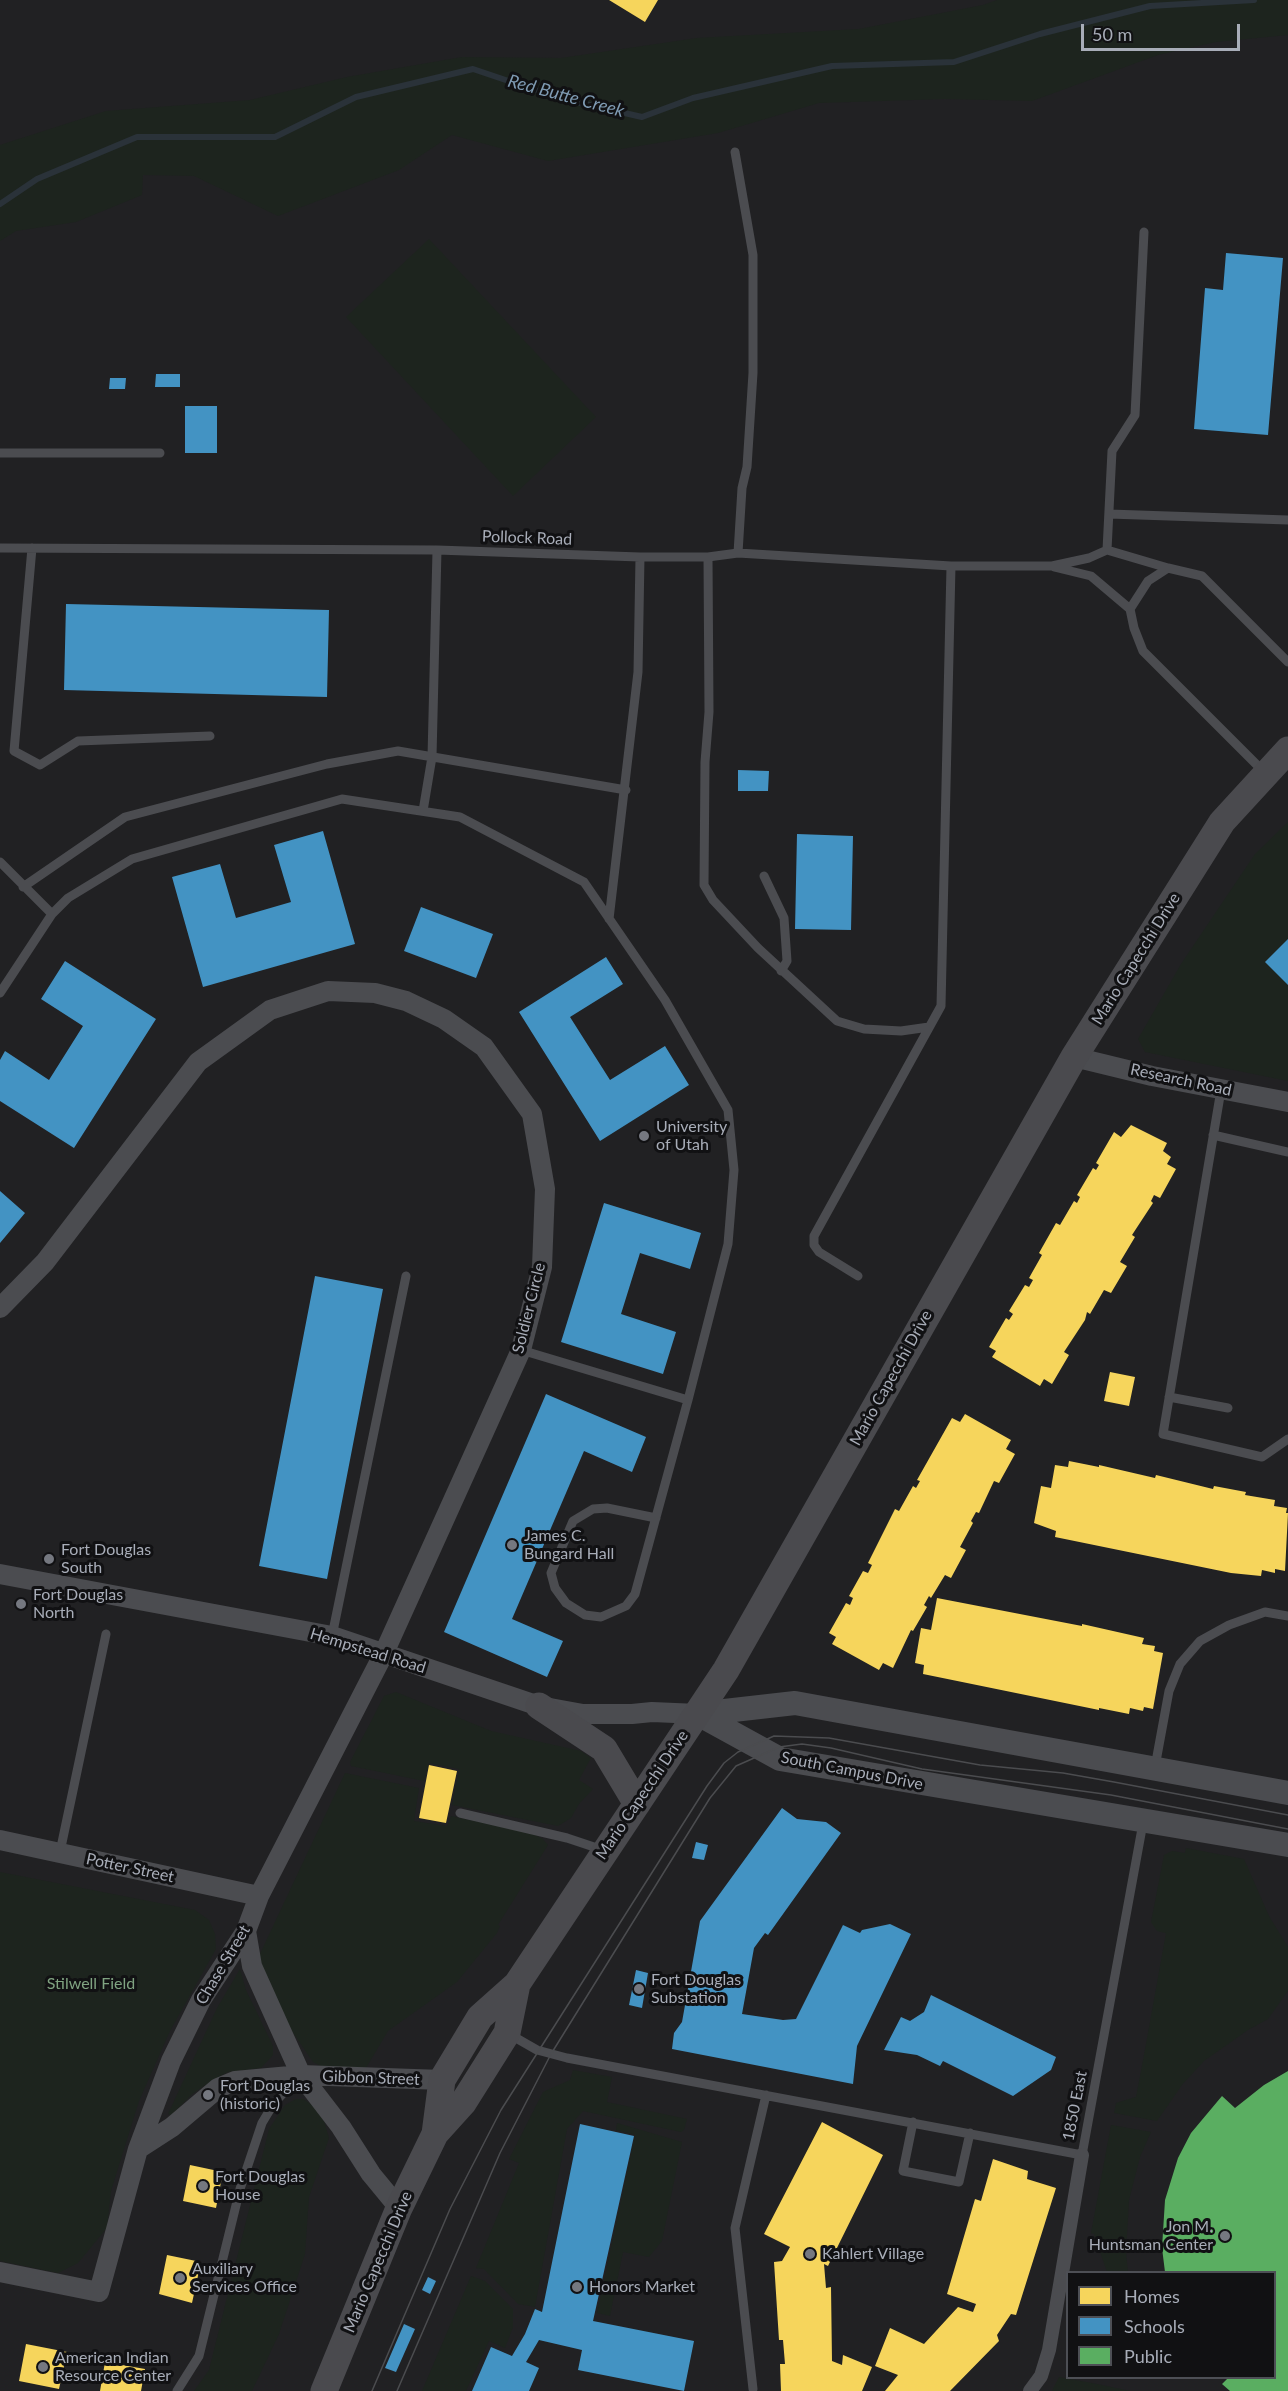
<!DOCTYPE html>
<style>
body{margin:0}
#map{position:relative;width:1288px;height:2391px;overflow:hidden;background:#171717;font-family:Lato,sans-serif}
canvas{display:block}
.legend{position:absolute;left:1066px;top:2271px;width:210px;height:108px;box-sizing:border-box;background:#111113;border:2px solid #4d4f55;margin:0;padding:8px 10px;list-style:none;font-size:18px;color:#a8adb8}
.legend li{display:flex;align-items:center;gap:12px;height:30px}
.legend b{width:30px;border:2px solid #4d4f55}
.scale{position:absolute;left:1081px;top:24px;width:159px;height:27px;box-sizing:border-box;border:3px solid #a8adb8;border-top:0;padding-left:8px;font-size:18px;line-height:21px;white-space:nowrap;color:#a8adb8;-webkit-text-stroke:4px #111113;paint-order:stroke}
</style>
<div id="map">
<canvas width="1288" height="2391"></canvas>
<ul class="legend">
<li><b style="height:16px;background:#f6d55c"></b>Homes</li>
<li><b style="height:16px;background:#4393c3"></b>Schools</li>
<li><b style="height:16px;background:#5aae61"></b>Public</li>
</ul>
<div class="scale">50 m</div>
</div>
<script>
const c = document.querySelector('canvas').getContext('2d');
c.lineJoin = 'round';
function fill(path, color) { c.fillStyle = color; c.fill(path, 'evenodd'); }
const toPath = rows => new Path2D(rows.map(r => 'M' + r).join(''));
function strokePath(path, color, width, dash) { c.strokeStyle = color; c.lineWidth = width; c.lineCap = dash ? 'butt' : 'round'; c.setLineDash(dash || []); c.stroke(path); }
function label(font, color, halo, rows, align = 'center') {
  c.font = font + ' Lato,sans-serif'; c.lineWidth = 6; c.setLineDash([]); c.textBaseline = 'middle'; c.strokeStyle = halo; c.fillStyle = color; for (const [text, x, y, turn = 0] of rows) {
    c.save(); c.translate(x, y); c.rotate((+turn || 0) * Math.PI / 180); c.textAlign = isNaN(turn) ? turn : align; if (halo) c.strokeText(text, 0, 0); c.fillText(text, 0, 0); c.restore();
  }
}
fill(toPath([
 [0,0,1288,0,1288,2391,0,2391],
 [1068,2272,1274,2272,1274,2378,1068,2378]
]), '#212123');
fill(toPath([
 [997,0,1288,0,1288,35,1216,42,1158,55,1032,101,945,99,819,103,718,133,548,161,452,135,399,170,278,216,194,176,143,175,142,195,76,222,16,231,0,241,0,145,106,111,250,100,347,77,462,57,561,58,697,38,859,29,983,5],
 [429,239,596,417,513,496,346,317],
 [1288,822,1288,939,1265,962,1288,985,1288,1081,1145,1052,1138,1039,1181,964,1255,854],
 [396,1692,491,1731,581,1751,591,1758,579,1780,593,1789,579,1804,571,1818,558,1826,452,1805,459,1769,429,1763,424,1781,351,1766,350,1762,384,1696],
 [345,1773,419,1788,414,1821,447,1826,451,1816,531,1833,543,1839,548,1845,498,1925,500,1926,497,1933,457,1982,388,2031,366,2068,325,2068,313,2062,285,2021,273,2000,259,1956],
 [1186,1848,1244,1859,1269,1916,1288,1947,1288,1991,1268,2019,1248,2030,1204,2061,1182,2085,1157,2121,1114,2113,1116,2103,1136,2097,1144,2055,1166,1933,1157,1931,1151,1922,1164,1855,1172,1851,1185,1853],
 [0,1872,195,1910,209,1920,215,1934,216,1949,170,2031,139,2101,111,2191,107,2228,78,2263,58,2273,0,2261],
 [240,1969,246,1990,273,2046,273,2055,261,2068,228,2072,211,2081,191,2095,172,2115,168,2114,217,2008],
 [573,2070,612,2077,607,2102,687,2119,684,2130,681,2132,583,2111,567,2129,535,2307,518,2304,484,2269,476,2268,519,2163,509,2159,543,2092,570,2080],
 [296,2099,303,2099,314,2106,324,2121,329,2138,309,2197,305,2254,279,2334,252,2391,194,2391,209,2370,269,2129,285,2105],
 [617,2123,682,2142,662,2241,649,2257,623,2252,610,2316,597,2313,635,2135,616,2130],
 [1111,2125,1151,2132,1140,2157,1129,2200,1126,2253,1128,2272,1107,2272,1094,2234,1091,2233],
 [471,2276,485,2281,513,2309,513,2327,505,2348,489,2341,466,2391,422,2391],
 [1059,2377,1097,2384,1130,2391,1052,2391]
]), '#1d241e');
fill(toPath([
 [609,0,658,0,645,22],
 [1131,1125,1167,1143,1163,1151,1171,1157,1167,1164,1176,1169,1160,1198,1154,1195,1151,1201,1153,1203,1132,1235,1135,1237,1120,1262,1127,1266,1111,1293,1104,1290,1090,1314,1087,1312,1085,1320,1064,1352,1069,1355,1052,1384,1044,1379,1040,1386,992,1357,996,1351,989,1347,1006,1318,1009,1320,1013,1314,1009,1311,1025,1285,1029,1287,1033,1280,1029,1278,1042,1255,1039,1253,1056,1223,1060,1225,1074,1201,1077,1203,1080,1197,1077,1195,1093,1168,1096,1170,1099,1165,1096,1163,1114,1132,1121,1137],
 [1110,1372,1135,1377,1129,1406,1104,1401],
 [965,1414,1011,1440,1006,1449,1015,1454,999,1483,994,1481,979,1513,976,1512,971,1521,973,1523,960,1547,966,1550,951,1578,945,1575,931,1598,929,1596,924,1605,927,1607,913,1631,911,1630,893,1668,883,1663,879,1670,832,1644,836,1637,829,1633,846,1603,850,1605,853,1598,849,1596,863,1571,868,1573,872,1565,868,1563,895,1509,899,1511,913,1486,916,1488,920,1481,917,1480,952,1418,960,1422],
 [1069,1461,1099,1467,1099,1465,1155,1478,1156,1475,1213,1489,1214,1486,1246,1492,1245,1495,1275,1500,1274,1506,1287,1508,1286,1513,1288,1513,1285,1571,1275,1569,1275,1573,1262,1570,1261,1576,1231,1573,1055,1537,1056,1531,1034,1523,1041,1486,1051,1488,1055,1465,1068,1467],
 [937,1598,1082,1626,1082,1624,1144,1638,1142,1644,1155,1646,1154,1651,1163,1653,1153,1709,1144,1707,1143,1711,1130,1708,1129,1714,1099,1708,1099,1710,923,1674,924,1665,915,1663,921,1628,931,1630],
 [429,1765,457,1771,446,1823,419,1818],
 [822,2122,883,2155,828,2266,824,2264,826,2288,831,2287,832,2361,842,2365,843,2355,872,2367,862,2391,781,2391,780,2364,785,2364,783,2340,779,2340,774,2262,782,2261,790,2247,764,2234],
 [993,2159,1028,2171,1027,2179,1056,2188,1016,2315,1011,2314,997,2335,999,2341,950,2391,885,2391,898,2375,875,2366,890,2328,924,2344,958,2307,973,2312,976,2304,947,2294,975,2199,981,2201],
 [190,2165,223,2172,216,2208,183,2201],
 [167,2255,201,2262,192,2303,159,2294],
 [26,2344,67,2352,59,2389,19,2381],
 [105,2362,145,2369,141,2391,100,2391]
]), '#f6d55c');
fill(toPath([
 [1226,253,1283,258,1268,435,1194,429,1205,288,1223,290],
 [156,374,180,374,180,387,155,387],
 [110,378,126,378,125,389,109,389],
 [185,406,217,406,217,453,185,453],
 [66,604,329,610,327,697,64,690],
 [738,770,769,771,768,791,738,791],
 [323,831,355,944,203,987,172,877,220,864,236,918,291,902,274,845],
 [797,834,853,836,851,930,795,929],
 [421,907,493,934,476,978,404,951],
 [1288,939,1288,985,1265,962],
 [606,957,623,984,570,1017,610,1080,665,1046,689,1085,600,1141,519,1012],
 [65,961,156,1019,74,1148,0,1101,0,1060,5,1051,49,1080,83,1026,41,999],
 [0,1191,25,1213,0,1243],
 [604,1203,701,1233,690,1269,640,1253,621,1314,676,1332,663,1374,561,1342],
 [315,1276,383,1289,327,1579,259,1566],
 [546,1394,646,1437,632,1472,584,1451,512,1619,563,1641,547,1677,444,1632],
 [782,1808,797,1819,826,1822,841,1833,768,1935,765,1933,754,1948,742,2014,783,2020,796,2019,843,1925,860,1933,862,1930,890,1924,911,1934,857,2046,853,2084,672,2049,674,2033,682,2022,700,1921],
 [696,1842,708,1845,704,1860,692,1858],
 [636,1970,648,1973,642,2008,629,2005],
 [931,1995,1056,2057,1051,2070,1013,2096,943,2061,940,2066,917,2055,884,2050,901,2017,910,2021,924,2012],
 [580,2124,634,2136,593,2321,694,2341,684,2391,578,2370,582,2350,539,2340,526,2362,539,2368,529,2391,472,2391,491,2347,512,2356,525,2334,535,2309,542,2312],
 [428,2277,436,2281,430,2294,422,2290],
 [404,2324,415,2329,396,2372,385,2368]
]), '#4393c3');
fill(toPath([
 [1288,2071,1288,2391,1230,2391,1222,2384,1228,2378,1274,2378,1274,2272,1165,2272,1162,2248,1165,2200,1178,2158,1191,2133,1222,2096,1235,2108,1264,2085]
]), '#5aae61');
strokePath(toPath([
 [0,204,37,179,137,137,275,137,356,97,473,69,559,98,642,117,693,98,832,66,954,62,1040,34,1150,6,1254,0]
]), '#2a3239', 6);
strokePath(toPath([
 [735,152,753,255,753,373,747,467,742,488,738,553],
 [0,453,160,453],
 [1109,514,1288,520],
 [0,548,437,550,640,557,708,557,738,553,951,566,1052,566,1089,558,1107,550,1168,568],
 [32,548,14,751,40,765,78,741,210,736],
 [1107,550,1112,451,1135,415,1144,232],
 [708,557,709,712,705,762,704,885,713,900,758,948,837,1021,864,1029,901,1031,929,1027],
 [1054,567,1091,576,1130,609],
 [1264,772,1143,651,1134,628,1130,609,1148,581,1168,568,1202,576,1288,662],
 [423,811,432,757,437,550],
 [0,862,52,914],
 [764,876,784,918,787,961,781,971],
 [23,887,125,817,327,764,398,751,626,790],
 [609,919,638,672,640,557],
 [0,993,52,914,68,898,132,859,342,799,460,817,584,882,665,1000,728,1110,734,1170,728,1244,688,1400,635,1594,626,1606,601,1617,585,1615,566,1603,555,1588,551,1573,573,1521,593,1509,607,1508,656,1518],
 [1221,1090,1163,1434,1262,1457,1288,1439],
 [1213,1135,1288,1152],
 [858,1276,819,1252,814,1245,814,1236,941,1006,951,566],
 [521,1350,688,1400],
 [1169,1397,1228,1408],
 [332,1636,406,1276],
 [1155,1767,1169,1691,1180,1664,1200,1641,1229,1625,1265,1612,1288,1616],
 [460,1813,567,1838,603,1850],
 [60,1852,106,1634],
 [509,2034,537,2050,567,2058,1082,2155,1143,1823],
 [913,2122,903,2171,959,2182,970,2133],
 [753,2389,735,2228,766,2095],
 [177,2391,199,2356,240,2189,262,2123,274,2103,299,2077]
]), '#4b4c50', 9);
strokePath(toPath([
 [1030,2391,1041,2376,1049,2350,1082,2155]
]), '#4b4c50', 14);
strokePath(toPath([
 [1074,1057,1152,1076,1288,1102],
 [0,1308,45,1262,198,1062,270,1010,328,991,375,993,406,1001,444,1019,484,1047,532,1114,545,1189,542,1267,521,1350,384,1653,259,1896,246,1931,201,2000,171,2061,138,2149,99,2292,0,2272],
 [0,1574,332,1636,539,1706,583,1714,632,1714,652,1712,698,1714],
 [0,1840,259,1896],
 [246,1931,252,1966,301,2075,341,2127,371,2174,399,2208],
 [138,2149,172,2127,218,2088,235,2081,301,2075,442,2080]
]), '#4b4c50', 20);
strokePath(toPath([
 [698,1714,780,1759,1288,1845],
 [698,1714,795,1703,1288,1793]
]), '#4b4c50', 24);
strokePath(toPath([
 [539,1706,604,1749,637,1804],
 [435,2134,442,2080,480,2017,517,1984,726,1670,1074,1057,1222,822,1288,750],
 [324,2391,399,2208,435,2134,463,2103,507,2033,517,1984]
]), '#4a4a4e', 27);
strokePath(toPath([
 [372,2391,450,2209,501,2110,707,1786,724,1763,738,1752,774,1736,829,1738,980,1765,1063,1773,1114,1782,1288,1815],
 [397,2391,500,2153,551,2054,710,1798,736,1766,779,1747,802,1744,831,1748,922,1769,1111,1795,1288,1829]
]), '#4b4c4f', 1.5);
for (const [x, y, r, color] of [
 [644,1136,6,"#757880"],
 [512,1545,6,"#757880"],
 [49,1559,6,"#757880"],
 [21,1604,6,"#757880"],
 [639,1989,6,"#757880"],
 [208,2095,6,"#757880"],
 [203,2186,6,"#757880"],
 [1225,2236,6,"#757880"],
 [810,2254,6,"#757880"],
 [180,2278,6,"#757880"],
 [577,2287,6,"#757880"],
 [43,2367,6,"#757880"]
]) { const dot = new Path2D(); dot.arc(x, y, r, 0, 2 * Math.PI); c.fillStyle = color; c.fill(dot); strokePath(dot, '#111113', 2); }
label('16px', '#a8adb8', '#111113', [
 ["Pollock Road",527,538,2],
 ["Mario Capecchi Drive",1136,959,-58],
 ["Research Road",1181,1080,12],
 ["Soldier Circle",529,1308,-76],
 ["Mario Capecchi Drive",891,1378,-61],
 ["Hempstead Road",368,1651,17],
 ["South Campus Drive",852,1771,11],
 ["Mario Capecchi Drive",642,1795,-56],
 ["Potter Street",130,1868,12],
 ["Chase Street",223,1965,-59],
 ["Gibbon Street",371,2078,2],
 ["1850 East",1075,2106,-79],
 ["Mario Capecchi Drive",378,2262,-67]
]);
label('16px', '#a8adb8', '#111113', [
 ["University",656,1127],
 ["of Utah",656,1145],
 ["James C.",524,1536],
 ["Bungard Hall",524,1554],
 ["Fort Douglas",61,1550],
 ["South",61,1568],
 ["Fort Douglas",33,1595],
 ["North",33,1613],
 ["Fort Douglas",651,1980],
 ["Substation",651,1998],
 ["Fort Douglas",220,2086],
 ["(historic)",220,2104],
 ["Fort Douglas",215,2177],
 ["House",215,2195],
 ["Jon M.",1213,2227,"right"],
 ["Huntsman Center",1213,2245,"right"],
 ["Kahlert Village",822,2254],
 ["Auxiliary",192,2269],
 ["Services Office",192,2287],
 ["Honors Market",589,2287],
 ["American Indian",55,2358],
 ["Resource Center",55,2376]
], 'left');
label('16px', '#7fa381', '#111113', [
 ["Stilwell Field",91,1984]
]);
label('italic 18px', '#7f9bb3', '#111113', [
 ["Red Butte Creek",566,96,15]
]);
</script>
